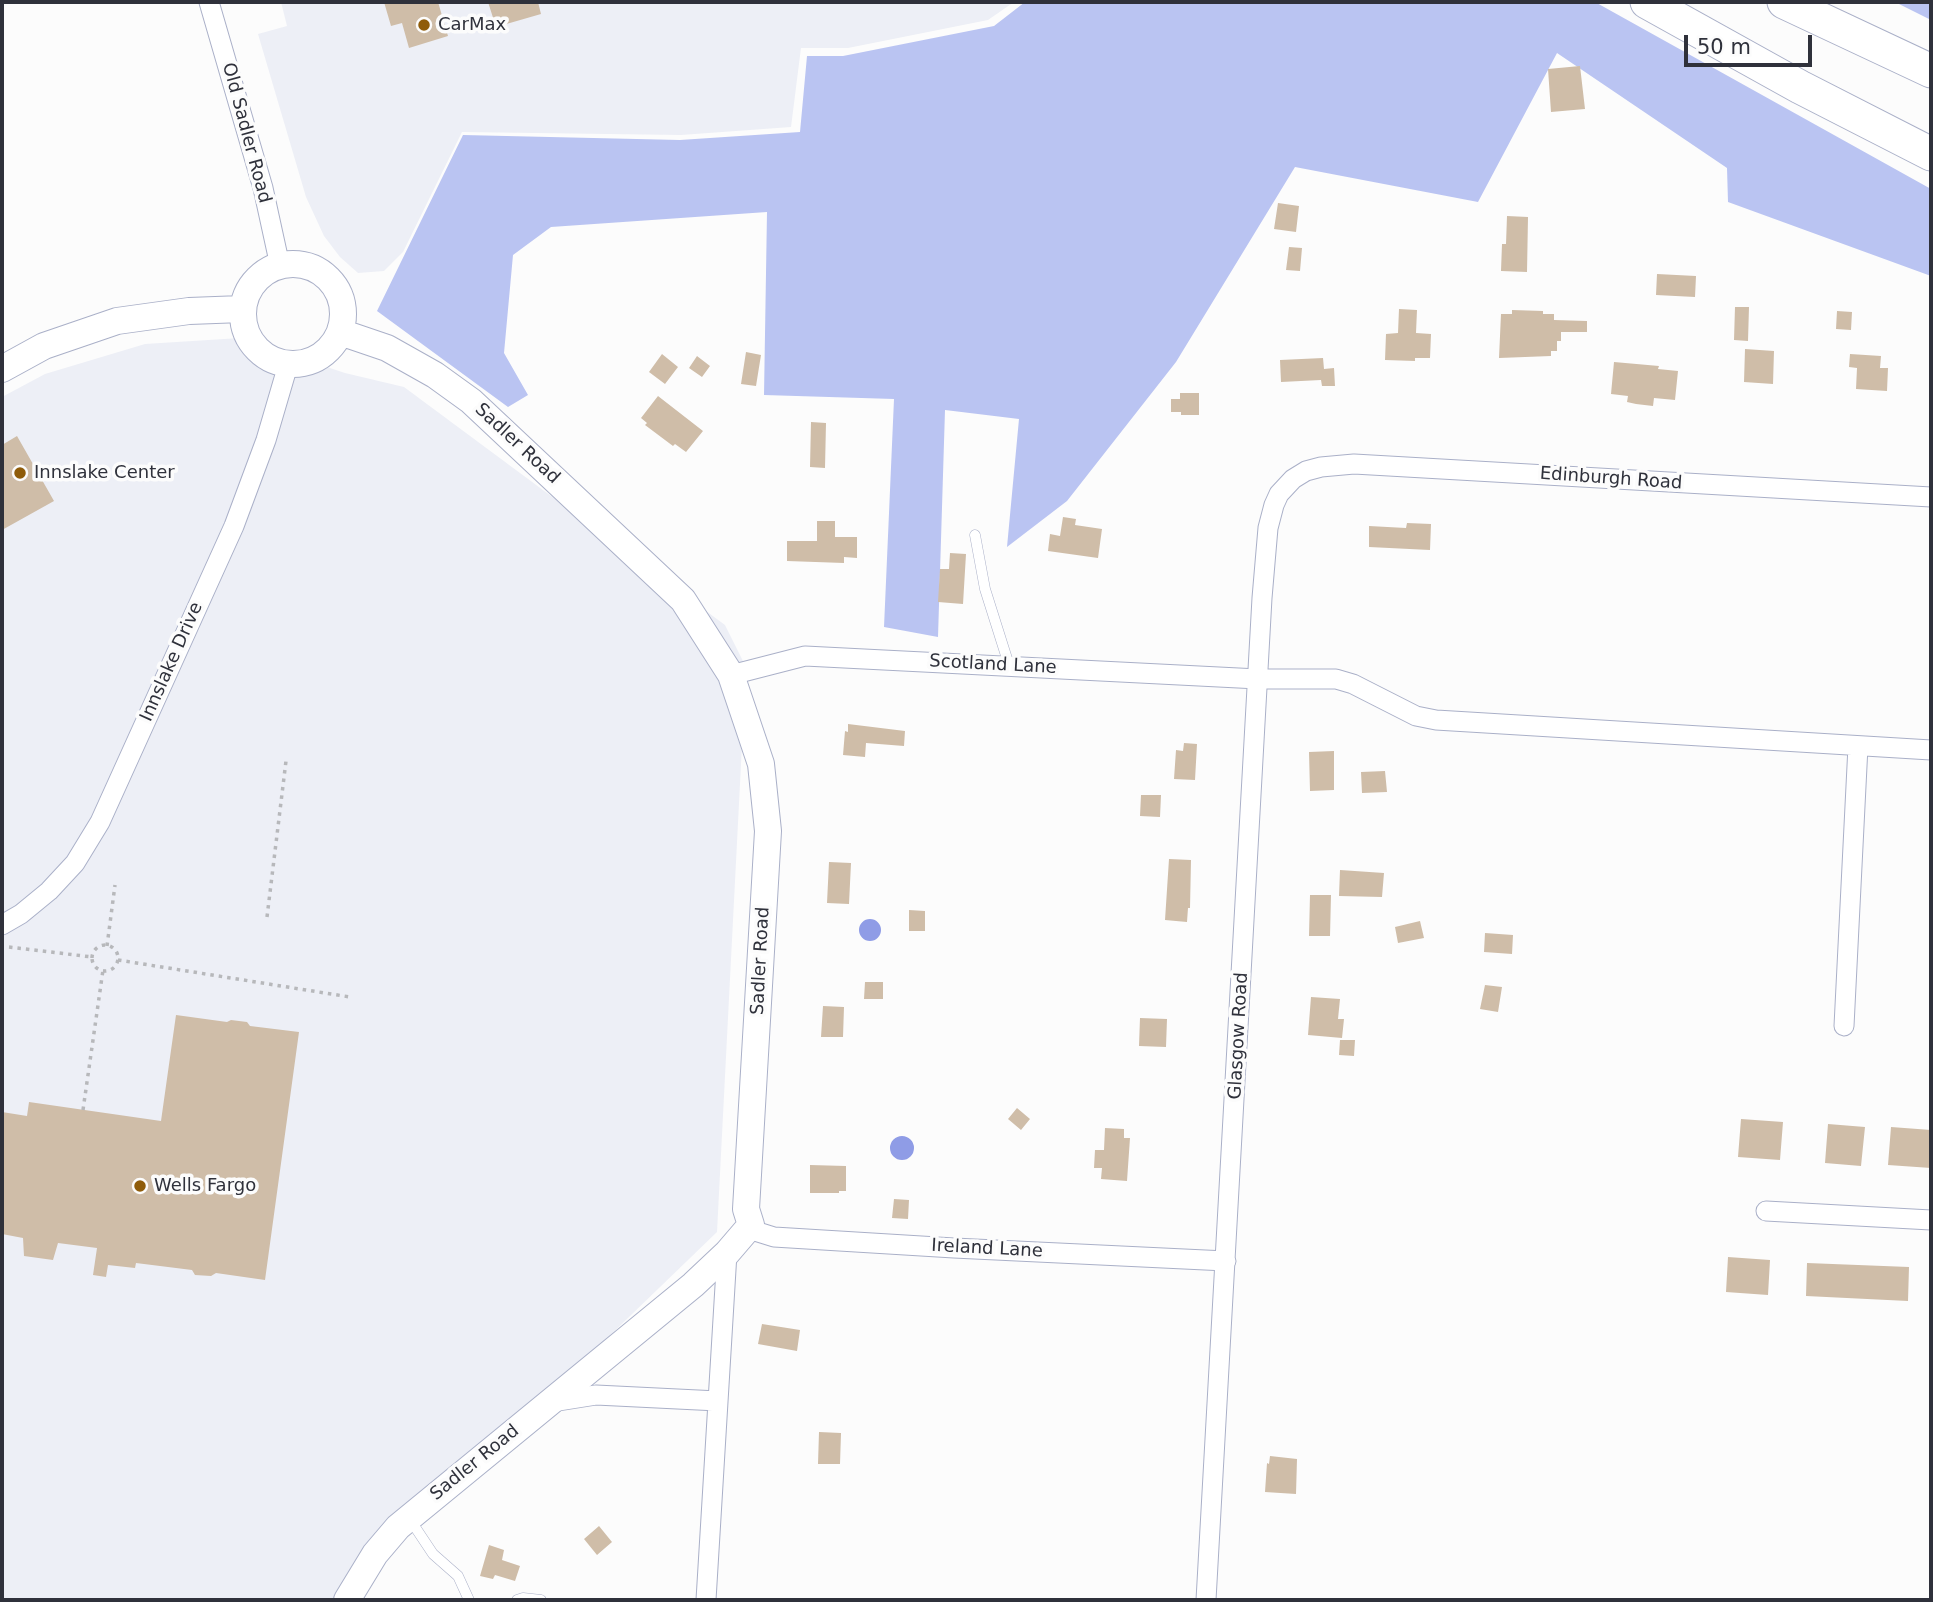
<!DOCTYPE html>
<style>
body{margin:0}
#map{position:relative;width:1933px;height:1602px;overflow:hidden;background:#fcfcfc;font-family:"DejaVu Sans",sans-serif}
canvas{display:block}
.frame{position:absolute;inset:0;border:4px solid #2f313b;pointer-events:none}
.scale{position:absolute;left:1684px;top:35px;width:128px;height:32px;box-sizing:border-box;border:4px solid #2f313b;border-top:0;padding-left:9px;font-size:21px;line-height:24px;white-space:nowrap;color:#2f313b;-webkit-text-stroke:5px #fcfcfc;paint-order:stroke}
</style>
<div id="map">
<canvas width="1933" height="1602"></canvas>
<div class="frame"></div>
<div class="scale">50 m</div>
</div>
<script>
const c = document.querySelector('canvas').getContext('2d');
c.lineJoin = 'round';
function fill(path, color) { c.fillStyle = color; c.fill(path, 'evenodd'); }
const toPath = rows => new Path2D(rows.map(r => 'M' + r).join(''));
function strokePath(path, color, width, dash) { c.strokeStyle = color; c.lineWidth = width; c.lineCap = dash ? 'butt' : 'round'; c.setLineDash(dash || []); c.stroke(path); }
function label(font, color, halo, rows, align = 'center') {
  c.font = font + ' "DejaVu Sans",sans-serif'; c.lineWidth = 7; c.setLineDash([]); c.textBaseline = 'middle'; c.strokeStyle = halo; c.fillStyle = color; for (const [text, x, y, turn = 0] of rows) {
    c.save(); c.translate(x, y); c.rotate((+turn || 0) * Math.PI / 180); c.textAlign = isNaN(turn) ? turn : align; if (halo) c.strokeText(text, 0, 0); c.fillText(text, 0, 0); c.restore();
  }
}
fill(toPath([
 [281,2,1014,2,988,20,848,48,801,48,791,127,681,135,462,132,403,252,384,271,358,273,340,257,324,236,306,197,258,34,287,26],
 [240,338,345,373,404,387,725,625,746,667,717,1232,336,1600,2,1600,2,397,45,374,145,344]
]), '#edeff6');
fill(toPath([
 [1025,2,1595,2,1931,189,1931,276,1728,202,1727,168,1557,53,1478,202,1295,167,1176,362,1067,501,1007,547,1019,419,945,410,938,637,884,627,894,399,764,395,767,212,551,227,513,255,504,353,528,395,508,407,377,311,463,135,680,140,800,132,807,56,843,56,994,26],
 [1895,2,1931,2,1931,20]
]), '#bac4f2');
fill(toPath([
 '859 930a11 11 0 1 1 22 0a11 11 0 1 1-22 0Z',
 '890 1148a12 12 0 1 1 24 0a12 12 0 1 1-24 0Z'
]), '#8f9ce6');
fill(toPath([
 [384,2,438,2,448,36,409,48,402,23,391,26],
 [488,2,538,2,541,14,496,27],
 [1580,66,1585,109,1551,112,1548,69],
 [1278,203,1299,206,1296,232,1274,229],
 [1507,216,1528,217,1527,272,1501,271,1502,244,1506,244],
 [1289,247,1302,248,1300,271,1286,270],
 [1657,274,1696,276,1695,297,1656,295],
 [1735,307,1749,307,1748,341,1734,340],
 [1399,309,1417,310,1416,333,1431,334,1430,358,1415,358,1415,361,1385,360,1386,334,1398,333],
 [1512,310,1543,311,1543,314,1554,314,1554,320,1587,321,1587,332,1561,332,1561,341,1557,341,1557,351,1551,351,1551,356,1499,358,1501,314,1512,314],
 [1837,311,1852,312,1851,330,1836,329],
 [1745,349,1774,351,1773,384,1744,382],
 [746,352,761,355,756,386,741,384],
 [662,354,678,367,665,384,649,372],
 [1850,354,1881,356,1880,368,1888,368,1887,391,1856,389,1857,368,1849,367],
 [697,356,710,366,702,377,689,368],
 [1323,358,1324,369,1334,368,1335,386,1322,386,1321,380,1281,382,1280,360],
 [1614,362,1659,366,1658,369,1678,371,1675,400,1654,398,1653,406,1636,404,1627,402,1628,396,1611,394],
 [1180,393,1199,393,1199,415,1181,415,1181,412,1171,412,1171,399,1180,399],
 [658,396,703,431,686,452,675,444,673,446,645,425,647,423,641,418],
 [811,422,826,423,825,468,810,467],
 [17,436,54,501,2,530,2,445],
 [1063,517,1076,519,1075,525,1102,529,1098,558,1048,551,1050,534,1060,536],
 [817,521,835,521,835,537,857,537,857,558,844,557,844,563,787,561,787,541,817,541],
 [1407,523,1431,524,1430,550,1369,547,1369,526,1406,528],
 [950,553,966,554,963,604,938,602,940,569,949,569],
 [848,724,905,731,904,746,866,743,865,757,843,755,845,731,848,732],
 [1184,743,1197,744,1195,780,1174,779,1176,750,1183,751],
 [1334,751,1334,790,1310,791,1309,752],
 [1385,771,1387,792,1362,793,1361,772],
 [1141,795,1161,795,1160,817,1140,816],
 [1169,859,1191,860,1190,908,1188,908,1187,922,1165,920],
 [829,862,851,863,849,904,827,903],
 [1340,870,1384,873,1382,897,1339,896],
 [1310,895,1331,895,1330,936,1309,936],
 [909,910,925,911,925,931,909,931],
 [1420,921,1424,938,1398,943,1395,927],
 [1485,933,1513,935,1512,954,1484,952],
 [865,982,883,982,883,999,864,999],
 [1485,985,1502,987,1498,1012,1480,1009],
 [1311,997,1340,999,1338,1019,1344,1019,1342,1038,1308,1035],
 [823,1006,844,1007,843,1037,821,1037],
 [176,1015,227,1022,231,1020,247,1022,250,1026,299,1032,265,1280,216,1273,211,1276,195,1275,192,1270,136,1263,135,1268,108,1265,106,1277,93,1275,97,1248,58,1243,53,1260,24,1256,23,1238,2,1234,2,1112,27,1116,29,1102,161,1121],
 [1140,1018,1167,1019,1166,1047,1139,1046],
 [1340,1040,1355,1040,1354,1056,1339,1055],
 [1017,1108,1030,1119,1021,1130,1008,1119],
 [1741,1119,1783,1122,1780,1160,1738,1157],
 [1828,1124,1865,1127,1861,1166,1825,1163],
 [1891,1127,1931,1130,1931,1168,1888,1165],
 [1105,1128,1124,1129,1124,1138,1130,1138,1127,1181,1101,1179,1102,1168,1094,1168,1095,1150,1104,1150],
 [810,1165,846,1166,846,1191,839,1191,839,1193,810,1193],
 [894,1199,909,1200,908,1219,892,1218],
 [1728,1257,1770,1260,1768,1295,1726,1292],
 [1807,1263,1909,1267,1908,1301,1806,1296],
 [762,1324,800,1330,797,1351,758,1344],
 [819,1432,841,1433,840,1464,818,1464],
 [1270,1456,1297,1459,1296,1494,1265,1492,1267,1463,1269,1464],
 [599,1526,612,1542,597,1555,584,1539],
 [489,1545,504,1550,502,1560,520,1566,515,1581,495,1575,493,1579,480,1576]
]), '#cfbda8');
const lane = toPath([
 [975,535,985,589,1009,665],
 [409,1518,433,1554,458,1576,469,1600],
 [517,1600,523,1598,541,1600]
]);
const street = toPath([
 [209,2,263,188,280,266],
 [731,675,805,656,1258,679,1336,679,1353,684,1416,716,1436,720,1931,750],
 [2,925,21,914,49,891,75,863,100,822,234,526,266,440,288,365],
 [1844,1026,1858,746],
 [1766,1211,1931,1220],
 [751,1225,758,1232,774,1237,954,1248,1226,1261],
 [552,1402,596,1395,718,1401],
 [706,1600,727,1253],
 [1206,1600,1262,598,1268,528,1274,505,1279,494,1293,479,1306,471,1321,467,1354,464,1931,497]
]);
const secondary = toPath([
 '243 314a50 50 0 1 1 100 0a50 50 0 1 1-100 0Z',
 [340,332,387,348,435,375,471,401,683,600,731,675,761,764,768,831,746,1209,751,1225,727,1253,693,1285,398,1527,375,1554,347,1600],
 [2,369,44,346,117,321,189,311,242,309]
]);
const highway = toPath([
 [1647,2,1800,87,1931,154],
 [1784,2,1931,71]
]);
strokePath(lane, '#aab0c8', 11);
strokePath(street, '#aab0c8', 21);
strokePath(secondary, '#aab0c8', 28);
strokePath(highway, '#aab0c8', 35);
strokePath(toPath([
 [267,917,286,761],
 '92 958a13 13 0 1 1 26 0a13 13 0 1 1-26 0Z',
 [107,946,115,885],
 [9,947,92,957],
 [118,960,350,997],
 [83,1110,103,970]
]), '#b7b8bb', 3.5, [3.5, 5]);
strokePath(lane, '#fff', 10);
strokePath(street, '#fff', 19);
strokePath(secondary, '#fff', 26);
strokePath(highway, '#fff', 33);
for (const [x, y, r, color] of [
 [424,25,7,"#8f5c0a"],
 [20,473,7,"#8f5c0a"],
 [140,1186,7,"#8f5c0a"]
]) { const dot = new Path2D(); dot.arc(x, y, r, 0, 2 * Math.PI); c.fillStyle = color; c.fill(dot); strokePath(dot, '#fcfcfc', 2.5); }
label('18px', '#2f313b', '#fcfcfc', [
 ["CarMax",438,25],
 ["Innslake Center",34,473],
 ["Wells Fargo",154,1186]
], 'left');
label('18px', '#2f313b', '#fcfcfc', [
 ["Old Sadler Road",246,133,75],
 ["Sadler Road",517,444,43],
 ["Edinburgh Road",1611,479,4],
 ["Innslake Drive",172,662,-66],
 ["Scotland Lane",993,665,3],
 ["Sadler Road",761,961,-87],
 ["Glasgow Road",1239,1036,-87],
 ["Ireland Lane",987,1249,3],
 ["Sadler Road",475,1463,-39]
]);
</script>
